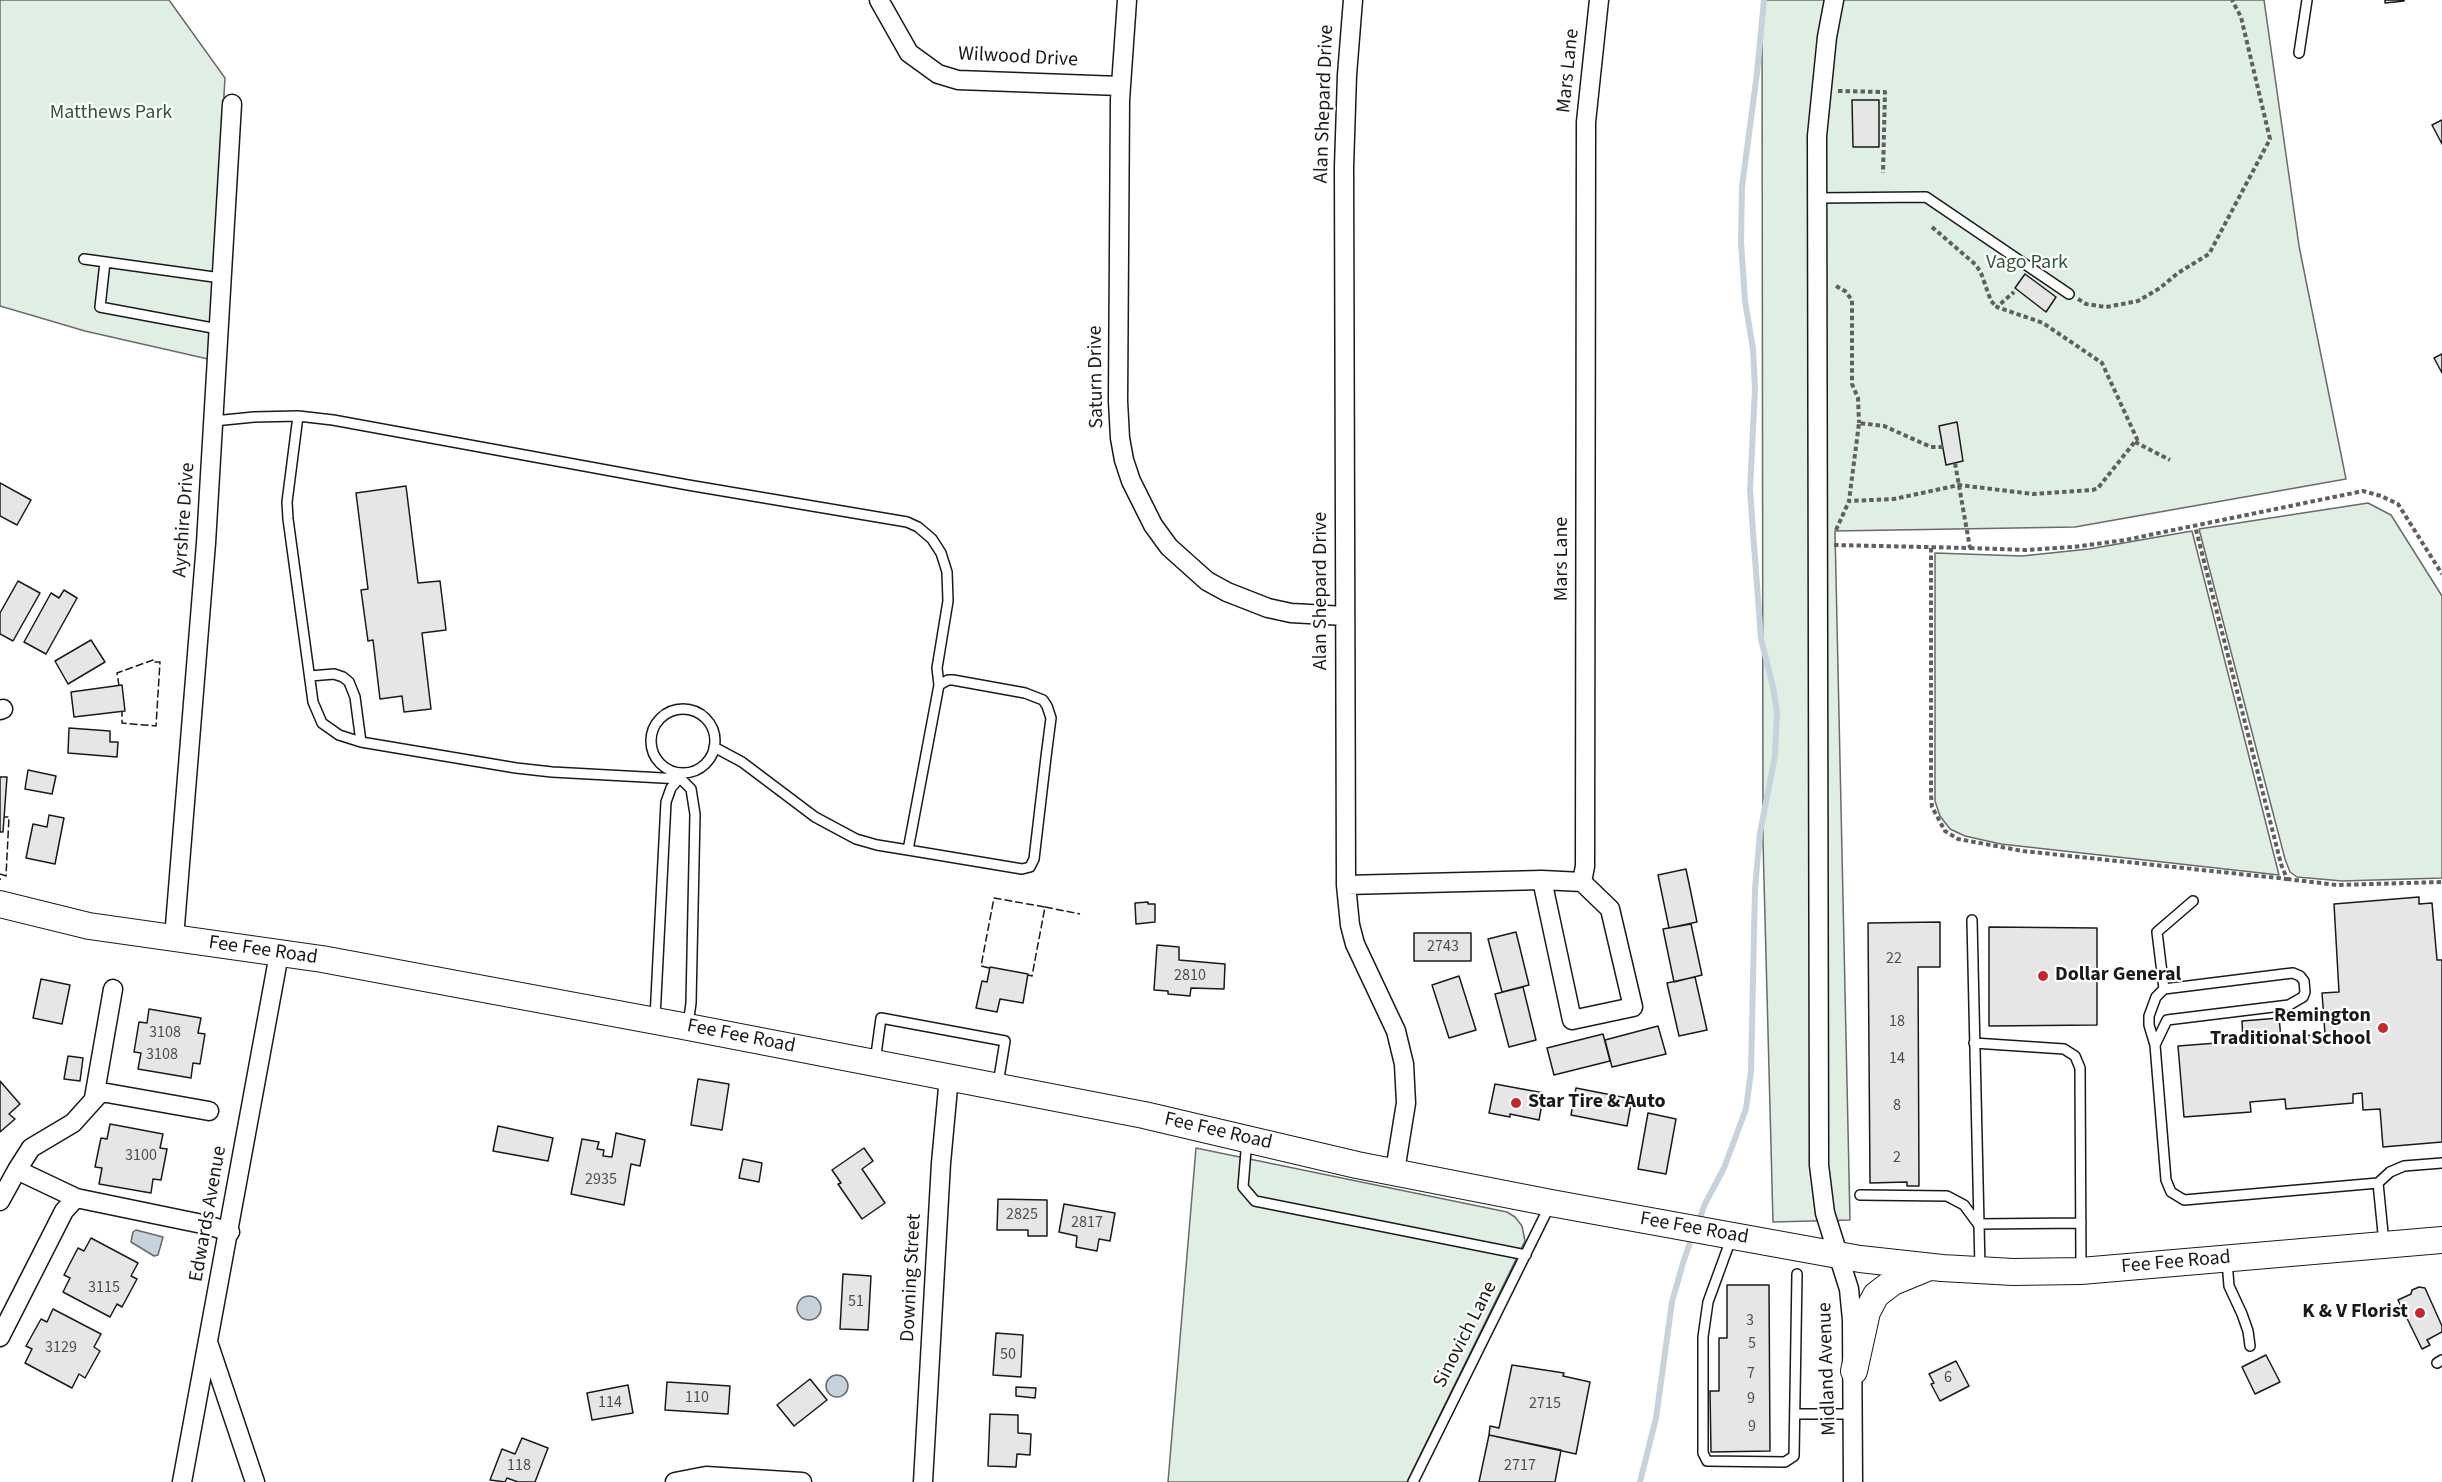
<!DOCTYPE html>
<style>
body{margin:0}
canvas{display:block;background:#fff}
</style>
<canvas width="2442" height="1482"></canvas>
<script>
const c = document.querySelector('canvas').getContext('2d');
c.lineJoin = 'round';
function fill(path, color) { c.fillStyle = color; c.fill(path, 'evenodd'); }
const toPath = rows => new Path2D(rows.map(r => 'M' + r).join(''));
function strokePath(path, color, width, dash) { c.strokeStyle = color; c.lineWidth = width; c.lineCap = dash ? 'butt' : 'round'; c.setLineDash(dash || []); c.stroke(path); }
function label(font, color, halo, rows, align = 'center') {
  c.font = font + ' "Source Sans 3",sans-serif'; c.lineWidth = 4.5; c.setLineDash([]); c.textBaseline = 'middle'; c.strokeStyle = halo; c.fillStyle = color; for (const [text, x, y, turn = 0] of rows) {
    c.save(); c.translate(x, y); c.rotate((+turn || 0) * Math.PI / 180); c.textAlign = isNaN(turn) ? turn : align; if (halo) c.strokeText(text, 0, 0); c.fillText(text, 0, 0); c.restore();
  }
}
const green = toPath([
 [0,0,169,0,225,78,208,359,85,331,0,306,0,0],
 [1762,0,2264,0,2299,246,2346,479,2075,527,1835,531,1850,1220,1773,1222,1763,842,1762,0],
 [2368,503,2391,515,2442,596,2442,878,2342,881,2297,877,2290,872,2285,859,2199,529,2368,503],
 [2192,531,2279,875,2001,844,1965,836,1950,829,1940,816,1935,801,1935,553,2022,556,2089,549,2192,531],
 [1196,1148,1507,1212,1515,1217,1522,1226,1525,1241,1407,1482,1168,1482,1196,1148]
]);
fill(green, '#e0efe3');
strokePath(green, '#6a6a6a', 1.5);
const water = toPath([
 [136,1230,163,1237,158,1255,154,1256,131,1242,133,1232,136,1230],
 '797 1308a12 12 0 1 1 24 0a12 12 0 1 1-24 0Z',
 '826 1386a11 11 0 1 1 22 0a11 11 0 1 1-22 0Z'
]);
fill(water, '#c6d2dc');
strokePath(water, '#6a6a6a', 1.5);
strokePath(toPath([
 [1697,1225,1705,1204,1724,1168,1746,1109,1751,1071,1755,889,1760,833,1775,756,1777,713,1773,687,1761,639,1754,545,1750,490,1755,389,1753,349,1745,301,1741,242,1742,187,1757,73,1764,0],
 [1640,1482,1656,1418,1672,1302,1683,1263,1693,1234]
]), '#c6d2dc', 6);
const building = toPath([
 [2385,0,2404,0,2404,1,2385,3,2385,0],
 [1852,100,1879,100,1879,147,1853,147,1852,100],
 [2442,120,2442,144,2432,125,2442,120],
 [2025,274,2056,297,2046,312,2015,288,2025,274],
 [2442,354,2442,373,2434,358,2442,354],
 [1957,422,1963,461,1946,465,1939,426,1957,422],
 [0,483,31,500,17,525,0,516,0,483],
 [406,486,418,583,440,581,446,630,422,633,431,709,404,712,402,696,380,699,373,640,368,641,361,590,368,589,356,493,406,486],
 [18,581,40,593,13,641,0,634,0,613,18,581],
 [64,590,77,598,46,654,24,642,51,593,59,598,64,590],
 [91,640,105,662,68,684,55,661,91,640],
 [122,685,125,711,74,717,71,692,122,685],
 [69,728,110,731,110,742,118,742,117,757,68,753,69,728],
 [28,770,56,776,52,794,25,789,28,770],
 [0,777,7,777,3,832,0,832,0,777],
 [49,815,64,818,55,864,26,858,33,824,47,827,49,815],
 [1686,869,1697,922,1669,928,1658,875,1686,869],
 [2419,897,2419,904,2432,903,2437,960,2442,960,2442,1142,2383,1147,2380,1109,2363,1110,2362,1093,2353,1094,2353,1103,2286,1109,2285,1099,2250,1102,2251,1112,2184,1117,2178,1046,2243,1041,2242,1021,2279,1018,2281,1038,2325,1034,2322,993,2339,992,2334,904,2419,897],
 [1148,902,1148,904,1155,904,1155,922,1136,924,1135,903,1148,902],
 [1940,922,1940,967,1918,967,1919,1186,1907,1186,1907,1182,1870,1183,1868,923,1940,922],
 [1691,924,1702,975,1674,982,1663,929,1691,924],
 [1989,927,2097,928,2097,1025,1989,1026,1989,927],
 [1516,932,1529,985,1502,992,1488,939,1516,932],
 [1414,933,1471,933,1471,961,1414,961,1414,933],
 [1157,945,1179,947,1179,960,1225,964,1224,989,1191,988,1190,996,1168,994,1168,991,1154,990,1157,945],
 [990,967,1028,974,1023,1003,1000,999,997,1012,976,1008,982,981,987,982,990,967],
 [1459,976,1476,1030,1449,1038,1432,985,1459,976],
 [1695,977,1707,1030,1679,1036,1667,983,1695,977],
 [41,979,70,985,62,1024,33,1018,41,979],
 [1523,987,1536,1040,1509,1047,1495,994,1523,987],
 [149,1009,201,1018,198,1033,205,1034,200,1064,193,1063,191,1078,138,1069,141,1053,134,1052,139,1022,147,1023,149,1009],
 [1658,1026,1666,1054,1612,1067,1605,1040,1658,1026],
 [1603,1034,1610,1061,1554,1075,1547,1048,1603,1034],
 [68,1056,83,1058,80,1081,64,1079,68,1056],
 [698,1079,729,1084,722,1130,691,1125,698,1079],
 [0,1081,20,1104,9,1114,15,1119,0,1132,0,1081],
 [1495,1084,1544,1093,1539,1120,1510,1114,1510,1117,1489,1113,1495,1084],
 [1576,1088,1632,1099,1627,1126,1571,1115,1576,1088],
 [1648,1113,1676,1119,1666,1174,1638,1169,1648,1113],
 [110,1124,163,1134,160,1148,167,1149,161,1180,153,1179,151,1193,99,1184,102,1168,95,1167,101,1138,107,1139,110,1124],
 [498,1126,553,1138,548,1161,493,1151,498,1126],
 [616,1133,645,1140,640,1166,631,1164,624,1205,571,1194,582,1139,599,1142,597,1149,604,1150,603,1156,612,1157,616,1133],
 [864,1148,873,1161,862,1169,885,1203,862,1219,838,1184,841,1183,832,1170,864,1148],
 [743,1159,762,1163,759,1182,739,1178,743,1159],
 [998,1199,1047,1200,1047,1236,1028,1236,1028,1230,997,1230,998,1199],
 [1064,1204,1115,1213,1110,1241,1099,1239,1097,1251,1076,1247,1077,1236,1059,1232,1064,1204],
 [91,1238,138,1263,131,1276,137,1279,122,1307,117,1304,110,1317,63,1292,70,1278,64,1275,78,1248,84,1251,91,1238],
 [843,1274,871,1276,868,1330,840,1329,843,1274],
 [1727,1285,1769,1285,1770,1451,1711,1452,1710,1391,1719,1391,1719,1338,1727,1338,1727,1285],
 [2419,1287,2425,1288,2442,1326,2442,1332,2427,1340,2430,1345,2422,1349,2398,1300,2411,1294,2412,1290,2419,1287],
 [53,1309,101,1334,94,1347,100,1351,85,1378,79,1374,72,1388,25,1363,32,1349,26,1346,41,1319,47,1322,53,1309],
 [996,1333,1023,1335,1021,1377,993,1375,996,1333],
 [2266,1355,2280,1382,2255,1394,2242,1367,2266,1355],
 [1956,1361,1969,1386,1940,1401,1931,1384,1934,1383,1929,1374,1956,1361],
 [1512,1365,1564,1373,1563,1376,1590,1382,1576,1454,1489,1435,1490,1426,1499,1428,1512,1365],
 [810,1379,827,1400,794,1426,777,1405,810,1379],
 [667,1382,730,1386,728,1414,665,1410,667,1382],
 [628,1385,633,1413,592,1420,587,1393,628,1385],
 [1016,1387,1036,1388,1035,1398,1016,1396,1016,1387],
 [990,1414,1018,1415,1018,1433,1031,1434,1030,1455,1017,1454,1016,1467,988,1466,990,1414],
 [1489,1435,1561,1450,1555,1482,1479,1482,1489,1435],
 [522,1438,548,1448,535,1482,518,1482,507,1478,505,1482,490,1480,502,1449,515,1454,522,1438]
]);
fill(building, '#e6e6e6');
strokePath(building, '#1a1a1a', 1.5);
const lane = toPath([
 [2299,53,2307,0],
 [1817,198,1926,197,2069,294],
 [84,259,221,278],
 [105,262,100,307,218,329],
 [298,416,287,502,288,519,313,702,322,723,339,735,361,742,516,768,552,772,681,779,691,789,695,814,691,1003,688,1025],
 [214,421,254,417,298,416,333,420,688,485,907,522,918,527,932,539,941,553,947,572,948,601,937,668,939,685],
 [310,676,334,674,343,677,349,682,355,697,361,742],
 '651 741a32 32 0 1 1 64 0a32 32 0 1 1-64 0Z',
 [714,747,742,762,815,817,856,839,877,845,908,850,1022,869,1030,867,1034,859,1046,757,1051,718,1047,706,1043,700,1025,693,953,680,948,680,939,685,908,850],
 [1972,920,1980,1268],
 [2164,989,2157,932,2193,901],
 [655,1018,666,802,671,788,681,776],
 [1974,1043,2064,1049,2075,1056,2080,1068,2081,1269],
 [2155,1045,2167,1020,2289,1005,2303,997,2305,992,2304,981,2300,976,2293,973,2284,974,2164,989,2156,997,2149,1016,2149,1025,2155,1045,2166,1180,2171,1192,2184,1200,2378,1183,2390,1172,2404,1166,2442,1163],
 [875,1062,881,1018,1005,1041,998,1084],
 [1247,1139,1243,1187,1255,1201,1526,1255],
 [2378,1183,2384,1243],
 [1860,1195,1947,1196,1964,1205,1978,1224,2081,1223],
 [1731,1239,1708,1302,1703,1337,1703,1453,1707,1461,1785,1462,1794,1456,1797,1274],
 [2227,1261,2229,1286,2242,1314,2248,1331,2250,1346],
 [2437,1363,2442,1360],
 [1796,1414,1853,1414],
 [1413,1482,1550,1205]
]);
const street = toPath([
 [879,0,909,53,938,74,958,80,1120,86],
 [1127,0,1120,100,1118,401,1120,438,1124,460,1131,481,1153,525,1169,547,1207,581,1227,592,1268,608,1291,613,1345,616],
 [1353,0,1347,75,1344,167,1346,885,1350,925,1355,944,1396,1031,1404,1064,1406,1103,1395,1171],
 [1834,0,1827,37,1817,136,1819,1165,1825,1213,1849,1289,1852,1320,1853,1482],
 [0,710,3,709],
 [1542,880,1572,1020,1633,1007,1610,909,1582,882],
 [1346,885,1542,880,1582,882,1585,866,1586,122,1599,0],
 [174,938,206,543,232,104],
 [94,1098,113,989],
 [209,1111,107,1093,100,1093,73,1123,31,1148,17,1170,76,1198,207,1225,230,1232],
 [0,1201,17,1170],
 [0,1337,64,1211,76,1198],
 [209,1345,255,1482],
 [182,1482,279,954],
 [675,1482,706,1476,802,1482],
 [923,1482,941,1163,949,1077]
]);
const secondary = toPath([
 [0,904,89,926,322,959,688,1027,1144,1115,1357,1165,1551,1203,1860,1259,1942,1268,2013,1272,2081,1271,2442,1240],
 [1854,1371,1867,1312,1876,1295,1893,1282,1927,1268]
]);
strokePath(lane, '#1a1a1a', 12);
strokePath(street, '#1a1a1a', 21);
strokePath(secondary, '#1a1a1a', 28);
strokePath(toPath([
 [1838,91,1885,92,1883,173],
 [1932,227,1976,265,1981,273,1991,301,1997,307],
 [1836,286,1845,291,1852,300,1852,384,1858,398,1859,423],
 [2078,299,2086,304,2106,307,2138,301,2160,288,2178,273,2209,254,2270,139,2241,17,2232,0],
 [2135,442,2170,460],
 [1943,447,1931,447,1884,426,1859,423,1849,501,1894,499,1959,485,2033,494,2093,490,2098,488,2137,439,2102,363,2043,323,1997,307,2014,292],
 [1836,530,1849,501],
 [1834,545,1970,548,1955,463],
 [1931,548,1931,795,1932,807,1945,831,1958,839,2023,851,2287,879,2281,864,2195,526],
 [1970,548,2026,550,2073,547,2125,540,2363,491,2381,496,2398,504,2442,574],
 [2287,879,2337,885,2442,882]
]), '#5f5f5f', 4, [4.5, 3]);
strokePath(lane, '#fff', 9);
strokePath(street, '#fff', 18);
strokePath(secondary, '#fff', 26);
strokePath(toPath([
 [119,686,117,673,153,660,153,662,160,662,156,726,122,723,122,711],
 [0,874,6,876,9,817,4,817],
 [0,879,1,879],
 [1045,907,1080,914],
 [989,968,981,966,994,898,1045,907,1032,976,1028,975]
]), '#1a1a1a', 1.5, [8, 3]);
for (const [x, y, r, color] of [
 [2043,976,6,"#c62828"],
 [2383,1028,6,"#c62828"],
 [1516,1103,6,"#c62828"],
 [2420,1313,6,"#c62828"]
]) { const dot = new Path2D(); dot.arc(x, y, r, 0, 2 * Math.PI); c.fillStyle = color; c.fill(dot); strokePath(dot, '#fff', 2); }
label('16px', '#4d4d4d', null, [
 ["2743",1443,947],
 ["22",1894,959],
 ["2810",1190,976],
 ["18",1897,1022],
 ["3108",165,1033],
 ["3108",162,1055],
 ["14",1897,1059],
 ["8",1897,1106],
 ["3100",141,1156],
 ["2",1897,1158],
 ["2935",601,1180],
 ["2825",1022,1215],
 ["2817",1087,1223],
 ["3115",104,1288],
 ["51",856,1302],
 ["3",1750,1321],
 ["5",1752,1344],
 ["3129",61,1348],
 ["50",1008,1355],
 ["7",1751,1374],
 ["6",1948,1378],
 ["110",697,1398],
 ["9",1751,1399],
 ["114",610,1403],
 ["2715",1545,1404],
 ["9",1752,1427],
 ["118",519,1466],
 ["2717",1520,1466]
]);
label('20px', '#1a1a1a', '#fff', [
 ["Wilwood Drive",1018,58,3],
 ["Mars Lane",1569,71,-84],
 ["Alan Shepard Drive",1325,104,-88],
 ["Saturn Drive",1097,377,-91],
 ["Ayrshire Drive",185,520,-86],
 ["Mars Lane",1563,559,-90],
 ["Alan Shepard Drive",1322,591,-90],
 ["Fee Fee Road",263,951,8],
 ["Fee Fee Road",741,1037,11],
 ["Fee Fee Road",1218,1132,13],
 ["Edwards Avenue",209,1214,-80],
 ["Fee Fee Road",1694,1229,10],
 ["Fee Fee Road",2176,1263,-5],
 ["Downing Street",912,1278,-87],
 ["Sinovich Lane",1466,1335,-63],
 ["Midland Avenue",1828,1369,-92]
]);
label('20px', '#2b5a34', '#fff', [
 ["Matthews Park",111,114],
 ["Vago Park",2027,264]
]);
label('bold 20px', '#1a1a1a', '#fff', [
 ["Dollar General",2055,976],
 ["Remington",2371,1017,"right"],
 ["Traditional School",2371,1040,"right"],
 ["Star Tire & Auto",1528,1103],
 ["K & V Florist",2408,1313,"right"]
], 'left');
</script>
